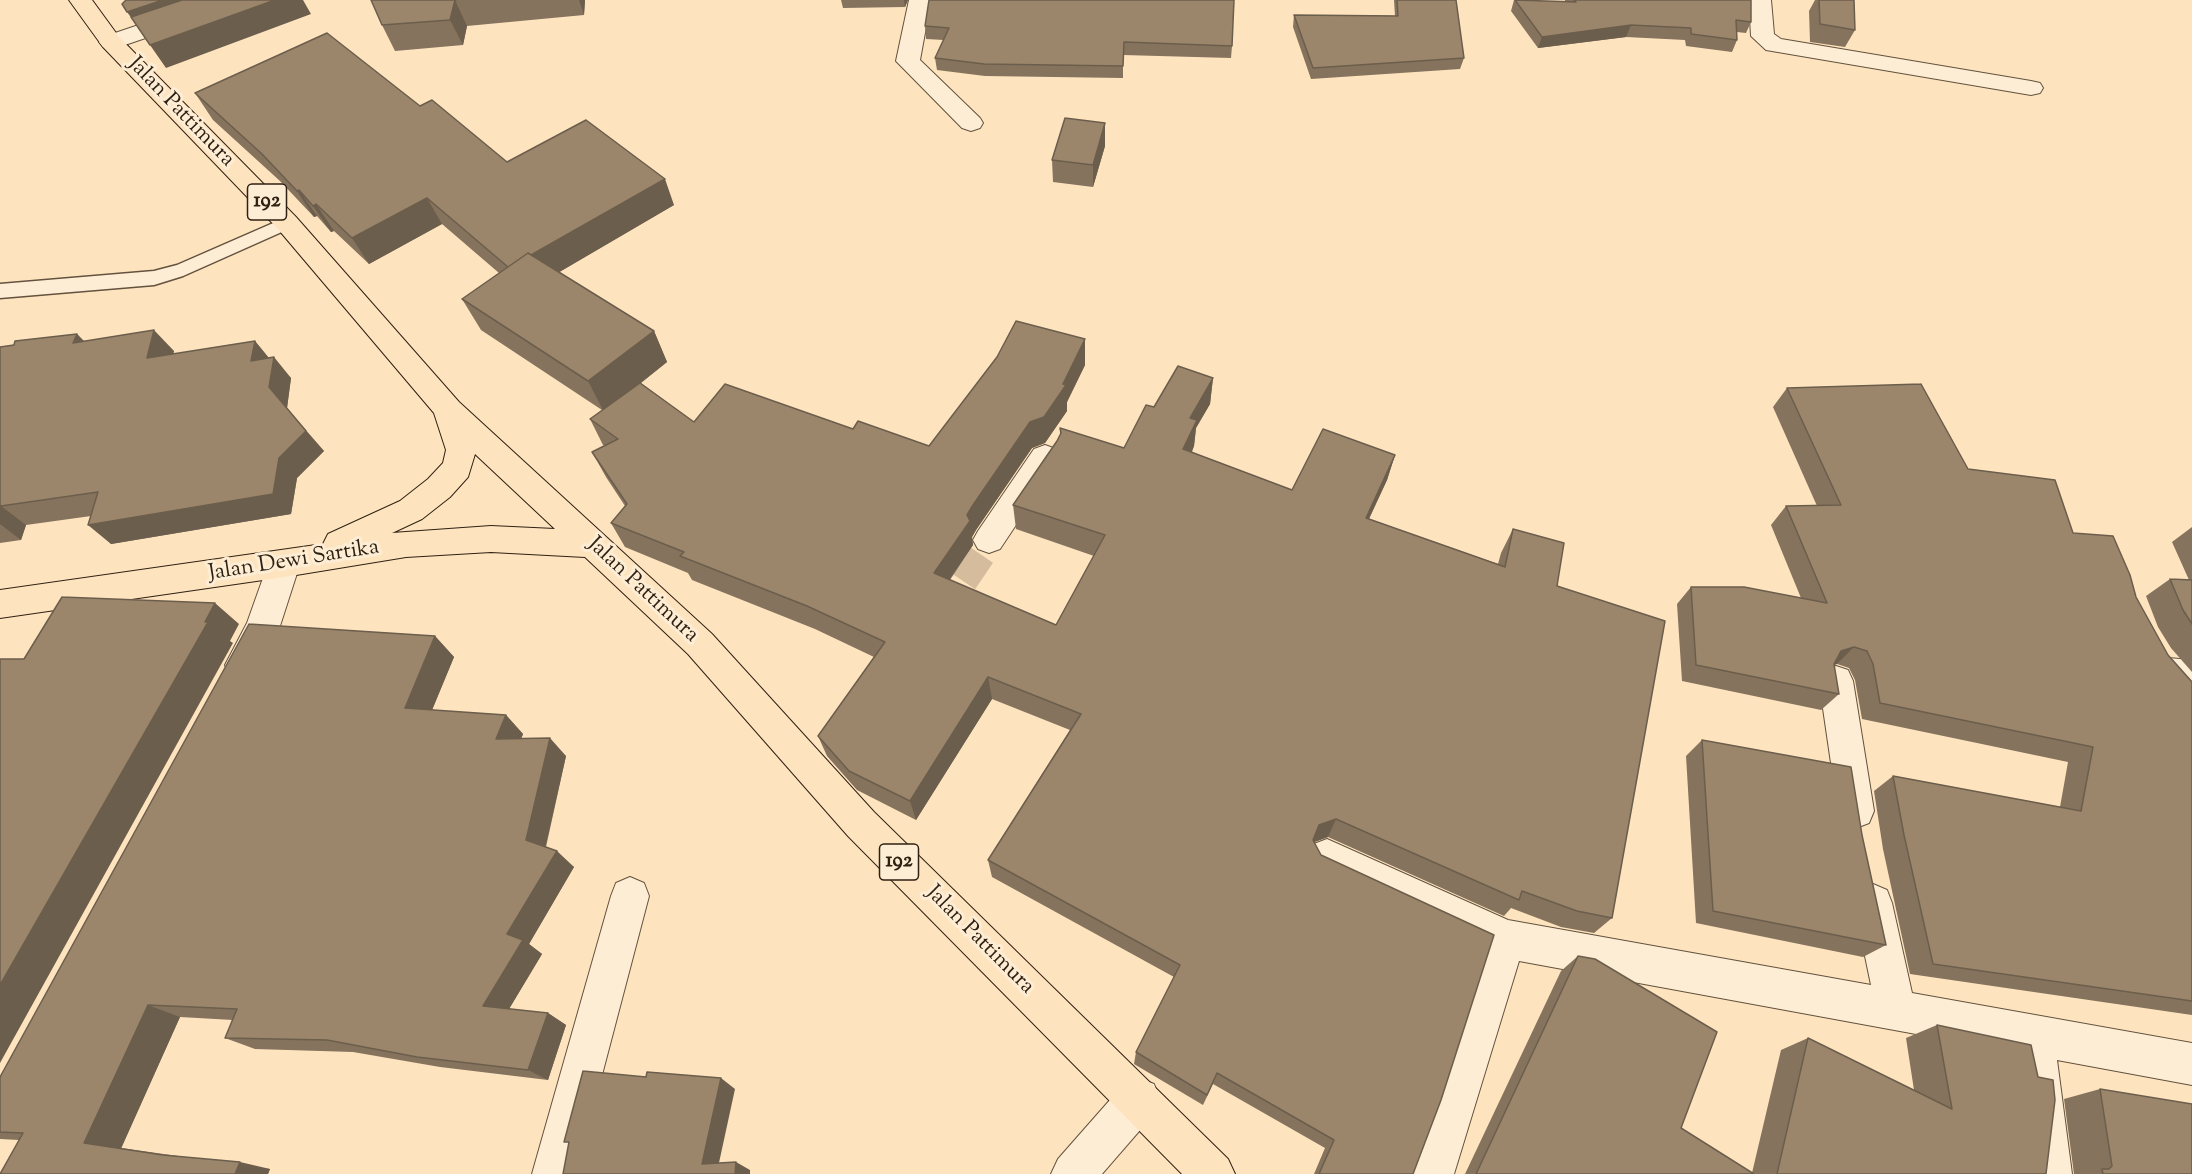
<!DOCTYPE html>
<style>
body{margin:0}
canvas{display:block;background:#fee3bf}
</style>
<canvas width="2192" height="1174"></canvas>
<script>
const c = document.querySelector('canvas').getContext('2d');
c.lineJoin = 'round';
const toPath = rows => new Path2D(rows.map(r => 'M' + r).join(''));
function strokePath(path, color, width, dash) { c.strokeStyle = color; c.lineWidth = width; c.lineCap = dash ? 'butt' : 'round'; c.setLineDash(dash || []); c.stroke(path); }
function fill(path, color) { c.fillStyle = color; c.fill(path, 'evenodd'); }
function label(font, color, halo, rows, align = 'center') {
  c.font = font + ' "Sorts Mill Goudy",serif'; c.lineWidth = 6; c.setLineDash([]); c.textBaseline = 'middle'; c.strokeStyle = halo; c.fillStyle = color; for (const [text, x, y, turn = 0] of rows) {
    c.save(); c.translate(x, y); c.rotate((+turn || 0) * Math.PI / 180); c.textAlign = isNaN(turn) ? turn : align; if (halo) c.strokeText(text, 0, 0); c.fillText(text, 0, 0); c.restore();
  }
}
strokePath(toPath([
 [935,620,989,540]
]), '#d5bc9c', 32, [32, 16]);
const lane = toPath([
 [287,217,293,219,296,223,293,227,183,276,154,285,0,298,0,284,154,271,177,265,287,217]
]);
const street = toPath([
 [213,0,246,0,243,5,119,47,111,49,103,47,99,42,103,37,213,0],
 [909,0,931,0,920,60,980,118,983,123,980,128,971,131,962,128,896,61,909,0],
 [1749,0,1771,0,1774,34,1781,39,2031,81,2040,83,2043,88,2040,93,2031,95,1766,50,1751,36,1749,0],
 [1045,445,1056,449,1060,457,1056,465,1000,549,989,553,978,549,973,540,978,531,1034,449,1045,445],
 [284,551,296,554,300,564,280,626,254,676,242,680,230,676,225,665,247,623,268,564,272,554,284,551],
 [2168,658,2192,660,2192,690,2168,688,2156,684,2151,673,2156,662,2168,658],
 [1836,666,1848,670,1853,681,1874,811,1869,823,1856,828,1843,823,1838,811,1819,681,1824,670,1836,666],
 [1327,839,1508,920,1871,985,1854,903,1859,890,1873,884,1887,890,1892,903,1912,993,2192,1043,2192,1085,2057,1060,2072,1174,2028,1174,2014,1052,1519,961,1454,1174,1410,1174,1483,949,1314,870,1308,857,1314,844,1327,839],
 [630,877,644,883,649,896,576,1174,532,1174,611,896,616,883,630,877],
 [1139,1078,1154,1084,1160,1099,1154,1114,1102,1174,1051,1174,1058,1159,1124,1084,1139,1078]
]);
const primary = toPath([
 [69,0,92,0,119,37,296,217,459,402,712,634,874,812,1228,1159,1235,1174,1182,1174,848,836,688,654,585,557,491,552,406,557,284,577,0,618,0,590,323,544,328,534,400,501,428,479,443,463,446,450,434,413,278,229,103,47,69,0],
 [475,454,555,529,491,526,392,533,422,519,450,497,468,477,475,454]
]);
strokePath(lane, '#63523d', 3);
strokePath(street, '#63523d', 2);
strokePath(primary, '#2f2112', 2);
fill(lane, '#feedd5');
fill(street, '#feedd5');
fill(primary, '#fee3bf');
fill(toPath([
 [371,0,585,0,584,15,467,26,463,45,395,51,382,25],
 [841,0,908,0,905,7,843,8],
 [1394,0,1456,0,1464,58,1460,69,1311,79,1293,27,1294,15,1395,16],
 [1514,0,1565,2,1565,0,1751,0,1751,22,1746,33,1737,32,1737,40,1732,52,1686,46,1685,40,1626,37,1538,48,1511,11],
 [1815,0,1854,0,1855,30,1845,47,1810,42,1809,11],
 [925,26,1232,46,1231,58,1123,55,1123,78,985,76,937,70,935,58,944,40,926,39],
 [195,93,420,106,507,162,674,205,559,272,654,331,667,362,641,383,694,422,853,429,929,446,1085,339,1085,365,1067,402,1067,411,1045,443,1032,448,976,530,972,537,973,545,950,580,1056,625,1094,556,1016,529,1013,505,1057,441,1060,435,1060,428,1124,448,1154,407,1213,378,1210,404,1196,428,1194,446,1192,452,1292,490,1395,455,1387,480,1369,519,1498,564,1501,553,1513,529,1557,586,1612,918,1594,933,1561,927,1511,908,1504,916,1328,837,1314,842,1413,1174,1314,1174,1325,1148,1213,1084,1203,1105,1134,1064,1136,1052,1174,977,992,877,988,860,1070,730,992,699,916,820,857,790,827,756,818,736,874,657,815,629,692,580,688,573,625,547,611,523,625,506,606,477,592,452,605,446,603,445,590,419,602,410,481,330,462,299,499,273,442,224,369,264,334,231,331,232,317,216,314,217,280,181,213,120],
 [1105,146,1093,187,1053,182,1052,160],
 [77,334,84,341,174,351,173,354,255,341,269,358,291,378,287,408,324,451,297,478,291,514,111,544,91,516,26,525,21,540,0,543,0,347],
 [1787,388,1968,469,2073,533,2136,597,2168,655,2192,682,2192,1015,1910,974,1883,849,1874,791,1893,776,2060,807,2068,762,1862,719,1855,680,1849,668,1837,664,1834,665,1839,694,1821,710,1682,681,1677,604,1691,587,1801,598,1771,525,1786,506,1817,506,1773,407],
 [2192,527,2192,672,2171,648,2158,627,2146,596,2170,579,2189,580,2172,542],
 [435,636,454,657,432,710,506,715,523,734,521,739,566,756,546,847,574,867,529,944,542,954,509,1009,548,1013,566,1025,548,1080,440,1067,353,1052,255,1049,225,1038,233,1020,180,1017,121,1148,270,1169,268,1174,0,1174,19,1140,0,1139,0,1077],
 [1702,740,1862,835,1886,945,1863,957,1696,923,1686,756],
 [1578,956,1681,1128,1752,1173,1781,1050,1808,1038,1914,1090,1906,1038,1937,1025,2046,1174,1465,1174,1561,971],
 [2100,1089,2192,1174,2074,1174,2064,1099]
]), '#85735d');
fill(toPath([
 [163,0,202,0,136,24,127,12],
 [275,0,303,0,311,14,166,68,150,45],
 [455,0,467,26,463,45,450,20],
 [579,0,585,0,584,15],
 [904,0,908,0,905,7],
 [1631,25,1626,37,1538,48,1542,37],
 [1105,123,1105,146,1093,187,1093,165],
 [665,179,674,205,522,294,508,268],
 [299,190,317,216,314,217,297,191],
 [427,198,442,224,369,264,352,238],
 [316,204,334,231,331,232,313,206],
 [154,330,174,351,167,379,147,358],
 [654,331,667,362,604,412,588,381],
 [77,334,98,356,73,343],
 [1085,339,1085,365,1067,402,1067,411,1045,443,1032,448,976,530,972,537,973,545,938,596,934,573,973,505,1030,422,1063,384],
 [255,341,272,362,251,361],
 [274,357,291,378,287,408,269,387],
 [1213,378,1210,404,1196,428,1194,446,1181,474,1183,449,1190,418],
 [306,431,324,451,297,478,291,514,111,544,88,525,279,458],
 [1395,455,1387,480,1358,542,1366,518],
 [1,506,26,525,21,540,0,524,0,509],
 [215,603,239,624,230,641,233,643,0,1063,0,985],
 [435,636,454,657,425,727,405,708],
 [1854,647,1837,664,1823,668,1841,651],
 [988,677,992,699,916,820,910,801],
 [506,715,523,734,513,758,496,739],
 [550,738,566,756,543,857,526,840],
 [1336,819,1328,837,1312,843,1319,825],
 [557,851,574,867,529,944,542,954,503,1019,483,1006,507,934],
 [148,1005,180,1017,120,1151,84,1143],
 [548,1013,566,1025,548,1080,528,1070],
 [721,1078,735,1089,717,1172,702,1164],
 [240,1162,270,1169,268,1174,235,1174],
 [736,1162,750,1170,750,1174,735,1174]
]), '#6c5e4c');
const building = toPath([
 [126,0,163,0,127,12,122,4,126,0],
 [182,0,275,0,150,45,131,17,182,0],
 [371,0,456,0,455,0,450,20,382,25,371,0],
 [929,0,1234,0,1232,46,1124,42,1123,66,984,64,935,58,949,28,925,26,929,0],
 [1397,0,1456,0,1464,58,1313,68,1294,15,1398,16,1397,0],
 [1515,0,1576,2,1574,0,1751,0,1751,22,1736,20,1737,40,1691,34,1691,28,1631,25,1542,37,1515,0],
 [1819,0,1854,0,1855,30,1820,24,1819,0],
 [327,33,420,106,432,100,507,162,586,120,665,179,531,255,528,253,508,267,427,198,352,238,316,204,313,206,299,190,297,191,262,154,195,93,327,33],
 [1065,118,1105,123,1093,165,1052,160,1065,118],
 [528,253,654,331,588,381,462,299,528,253],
 [1016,321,1085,339,1063,384,1066,385,1044,417,1030,422,973,505,967,515,970,521,934,573,1056,625,1105,535,1013,505,1057,441,1061,433,1060,428,1124,448,1146,405,1154,407,1178,366,1213,378,1190,418,1197,420,1183,449,1292,490,1323,429,1395,455,1366,518,1505,567,1513,529,1564,543,1557,586,1665,621,1612,918,1577,911,1522,891,1519,900,1336,819,1319,825,1313,840,1321,855,1494,935,1441,1100,1413,1174,1319,1174,1334,1140,1217,1073,1207,1095,1136,1052,1180,965,988,860,1081,714,988,677,910,801,849,771,818,736,885,642,807,606,680,556,684,552,611,523,627,504,592,452,618,439,590,419,640,383,694,422,725,384,853,429,858,421,929,446,997,357,1016,321],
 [154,330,147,358,255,341,251,361,274,357,269,387,306,431,279,458,273,494,88,525,98,492,1,506,0,509,0,347,14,345,15,341,77,334,73,343,154,330],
 [1921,384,1968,469,2055,480,2073,533,2113,536,2130,575,2136,597,2168,655,2192,682,2192,1001,1933,964,1904,835,1893,776,2081,811,2093,747,1880,703,1873,664,1867,651,1854,647,1841,651,1834,664,1839,694,1696,665,1691,587,1744,587,1827,603,1786,506,1841,505,1787,388,1921,384],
 [2170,579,2192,580,2192,624,2183,610,2170,579],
 [62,597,215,603,205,622,208,622,0,985,0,659,24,659,62,597],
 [249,624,435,636,405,708,506,715,496,739,550,738,526,840,557,851,507,934,523,940,483,1006,548,1013,528,1070,417,1057,327,1040,225,1038,237,1009,148,1005,84,1143,163,1155,240,1162,235,1174,0,1174,23,1133,0,1132,0,1077,249,624],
 [1702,740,1851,767,1862,835,1886,945,1713,911,1702,740],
 [1578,956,1595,959,1717,1032,1681,1128,1754,1174,1476,1174,1578,956],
 [1937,1025,2031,1045,2038,1077,2053,1080,2055,1100,2046,1174,1777,1174,1808,1038,1952,1109,1937,1025],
 [583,1071,646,1077,647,1072,721,1078,702,1164,736,1162,735,1174,563,1174,569,1142,564,1142,583,1071],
 [2100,1089,2192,1104,2192,1174,2103,1174,2102,1169,2109,1169,2112,1166,2100,1089]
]);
fill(building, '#9b866c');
strokePath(building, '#6c5e4c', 1.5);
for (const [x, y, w] of [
 [267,202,39],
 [899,862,39]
]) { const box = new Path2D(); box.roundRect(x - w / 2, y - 18, w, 36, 4.5); c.fillStyle = '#feedd5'; c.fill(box); strokePath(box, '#2f2112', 1.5); }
label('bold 21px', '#2f2112', null, [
 ["192",267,202],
 ["192",899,862]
]);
label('22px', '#2f2112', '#feedd5', [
 ["Jalan Pattimura",180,113,46],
 ["Jalan Dewi Sartika",294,562,-9],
 ["Jalan Pattimura",642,591,43],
 ["Jalan Pattimura",979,941,45]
]);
</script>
